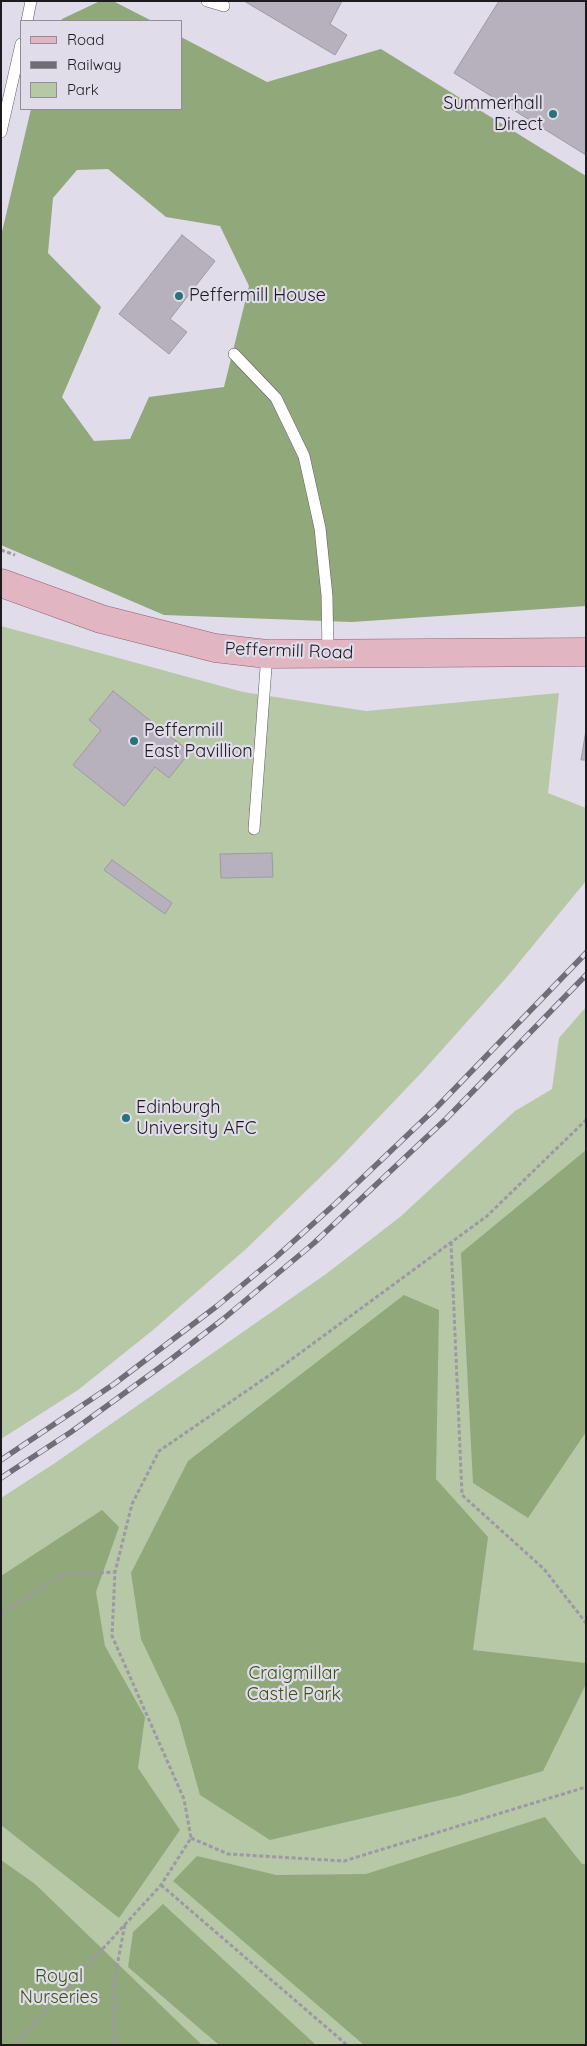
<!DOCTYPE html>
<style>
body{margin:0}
#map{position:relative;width:587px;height:2046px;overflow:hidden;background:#e0dcea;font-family:Quicksand,sans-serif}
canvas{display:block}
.frame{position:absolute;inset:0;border:2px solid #1c1a1f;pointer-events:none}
.legend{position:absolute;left:20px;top:20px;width:162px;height:90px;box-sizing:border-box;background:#e0dcea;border:1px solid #928e99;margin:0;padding:6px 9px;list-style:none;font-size:15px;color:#1c1a1f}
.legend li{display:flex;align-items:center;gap:10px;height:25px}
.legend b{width:25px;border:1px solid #928e99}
</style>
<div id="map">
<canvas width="587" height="2046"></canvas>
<div class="frame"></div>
<ul class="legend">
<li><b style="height:6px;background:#e1b5c1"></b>Road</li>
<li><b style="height:6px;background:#706d76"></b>Railway</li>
<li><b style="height:14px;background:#b7c8a6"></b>Park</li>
</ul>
</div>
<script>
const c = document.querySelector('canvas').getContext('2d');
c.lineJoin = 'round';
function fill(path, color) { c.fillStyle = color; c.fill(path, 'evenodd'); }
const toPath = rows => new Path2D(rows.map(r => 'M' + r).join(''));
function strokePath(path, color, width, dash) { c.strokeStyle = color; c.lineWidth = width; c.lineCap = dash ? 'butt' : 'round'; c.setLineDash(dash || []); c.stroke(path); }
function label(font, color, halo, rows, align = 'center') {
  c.font = font + ' Quicksand,sans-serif'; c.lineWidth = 4.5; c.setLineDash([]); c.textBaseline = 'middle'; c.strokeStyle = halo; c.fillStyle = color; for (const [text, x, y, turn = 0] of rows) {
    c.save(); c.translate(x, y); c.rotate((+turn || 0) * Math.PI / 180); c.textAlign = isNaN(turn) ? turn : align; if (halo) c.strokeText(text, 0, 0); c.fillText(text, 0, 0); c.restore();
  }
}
fill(toPath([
 [1,626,243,692,366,711,559,693,548,793,586,808,586,881,507,977,423,1071,336,1162,246,1249,153,1330,78,1390,1,1439],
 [586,1007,586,2045,1,2045,1,1498,55,1463,326,1274,400,1217,515,1111,552,1089,559,1038]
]), '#b7c8a6');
fill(toPath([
 [100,1,113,1,152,21,61,21,62,19],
 [181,37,267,82,381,49,586,176,586,606,352,622,164,615,1,545,1,236,31,109,181,109],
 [108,169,166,217,220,226,249,286,224,387,149,397,130,439,94,441,62,397,101,307,48,253,53,198,77,170],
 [586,1150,586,1432,528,1518,473,1483,461,1253],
 [404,1295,439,1310,436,1479,488,1537,473,1650,586,1663,586,1684,543,1771,458,1796,270,1840,200,1795,178,1717,141,1639,131,1573,188,1461],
 [102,1510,119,1527,96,1592,105,1646,145,1717,138,1768,180,1830,119,1918,1,1825,1,1576],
 [545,1817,582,1864,586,1864,586,2045,364,2045,173,1881,197,1856,276,1875,366,1874],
 [1,1860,35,1884,202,2045,1,2045],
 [163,1904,316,2045,219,2045,128,1967,133,1932]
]), '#90a87a');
const building = toPath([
 [244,1,342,1,330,24,347,35,335,55,244,1],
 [499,1,586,1,586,155,454,73,499,1],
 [182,235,215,261,170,319,187,332,169,354,119,314,182,235],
 [113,691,190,752,169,778,155,767,124,806,73,765,101,730,89,720,113,691],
 [586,730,586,760,581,760,586,730],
 [272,853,273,877,221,878,220,854,272,853],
 [112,860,172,903,165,914,104,870,112,860]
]);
fill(building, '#b7b1be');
strokePath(building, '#9e99a5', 1);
const lane = toPath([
 [207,1,224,6],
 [27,21,31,1],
 [1,132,21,44],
 [234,354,276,398,304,456,320,528,327,596,328,654],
 [254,829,267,654]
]);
const primary = toPath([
 [1,583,101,619,215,648,267,654,586,652]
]);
strokePath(lane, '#5c5965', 12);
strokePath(primary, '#8f5f6e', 29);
strokePath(toPath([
 [1,550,15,555],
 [451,1242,462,1495,544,1569,586,1623],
 [1,1614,61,1575,115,1572],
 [191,1838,228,1854,344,1861,586,1787],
 [161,1885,347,2045],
 [15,2045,161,1885,191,1838,184,1799,112,1636,115,1572,132,1504,159,1451,277,1370,487,1216,586,1120],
 [114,2045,114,1982,125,1924]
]), '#9c99a4', 3, [4, 2.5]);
strokePath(lane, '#fff', 11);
strokePath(primary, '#e1b5c1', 28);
const rail = toPath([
 [1,1460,114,1384,217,1306,275,1258,335,1204,437,1107,586,953],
 [1,1478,71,1432,170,1360,222,1320,314,1243,447,1118,586,975]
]);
strokePath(rail, '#706d76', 5.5);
strokePath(rail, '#e0dcea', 4, [11]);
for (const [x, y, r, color] of [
 [553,114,5,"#297378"],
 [179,296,5,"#297378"],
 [134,741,5,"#297378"],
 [126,1118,5,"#297378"]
]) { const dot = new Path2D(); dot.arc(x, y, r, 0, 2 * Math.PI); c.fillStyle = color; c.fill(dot); strokePath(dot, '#e0dcea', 2); }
label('18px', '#1c1a1f', '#e0dcea', [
 ["Summerhall",543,104,"right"],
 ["Direct",543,125,"right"],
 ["Peffermill House",189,296],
 ["Peffermill",144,731],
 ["East Pavillion",144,752],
 ["Edinburgh",136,1108],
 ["University AFC",136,1129]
], 'left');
label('18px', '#1c1a1f', '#e0dcea', [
 ["Peffermill Road",289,651,2]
]);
label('18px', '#385511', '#e0dcea', [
 ["Craigmillar",294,1674],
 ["Castle Park",294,1695],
 ["Royal",59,1977],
 ["Nurseries",59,1998]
]);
</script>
